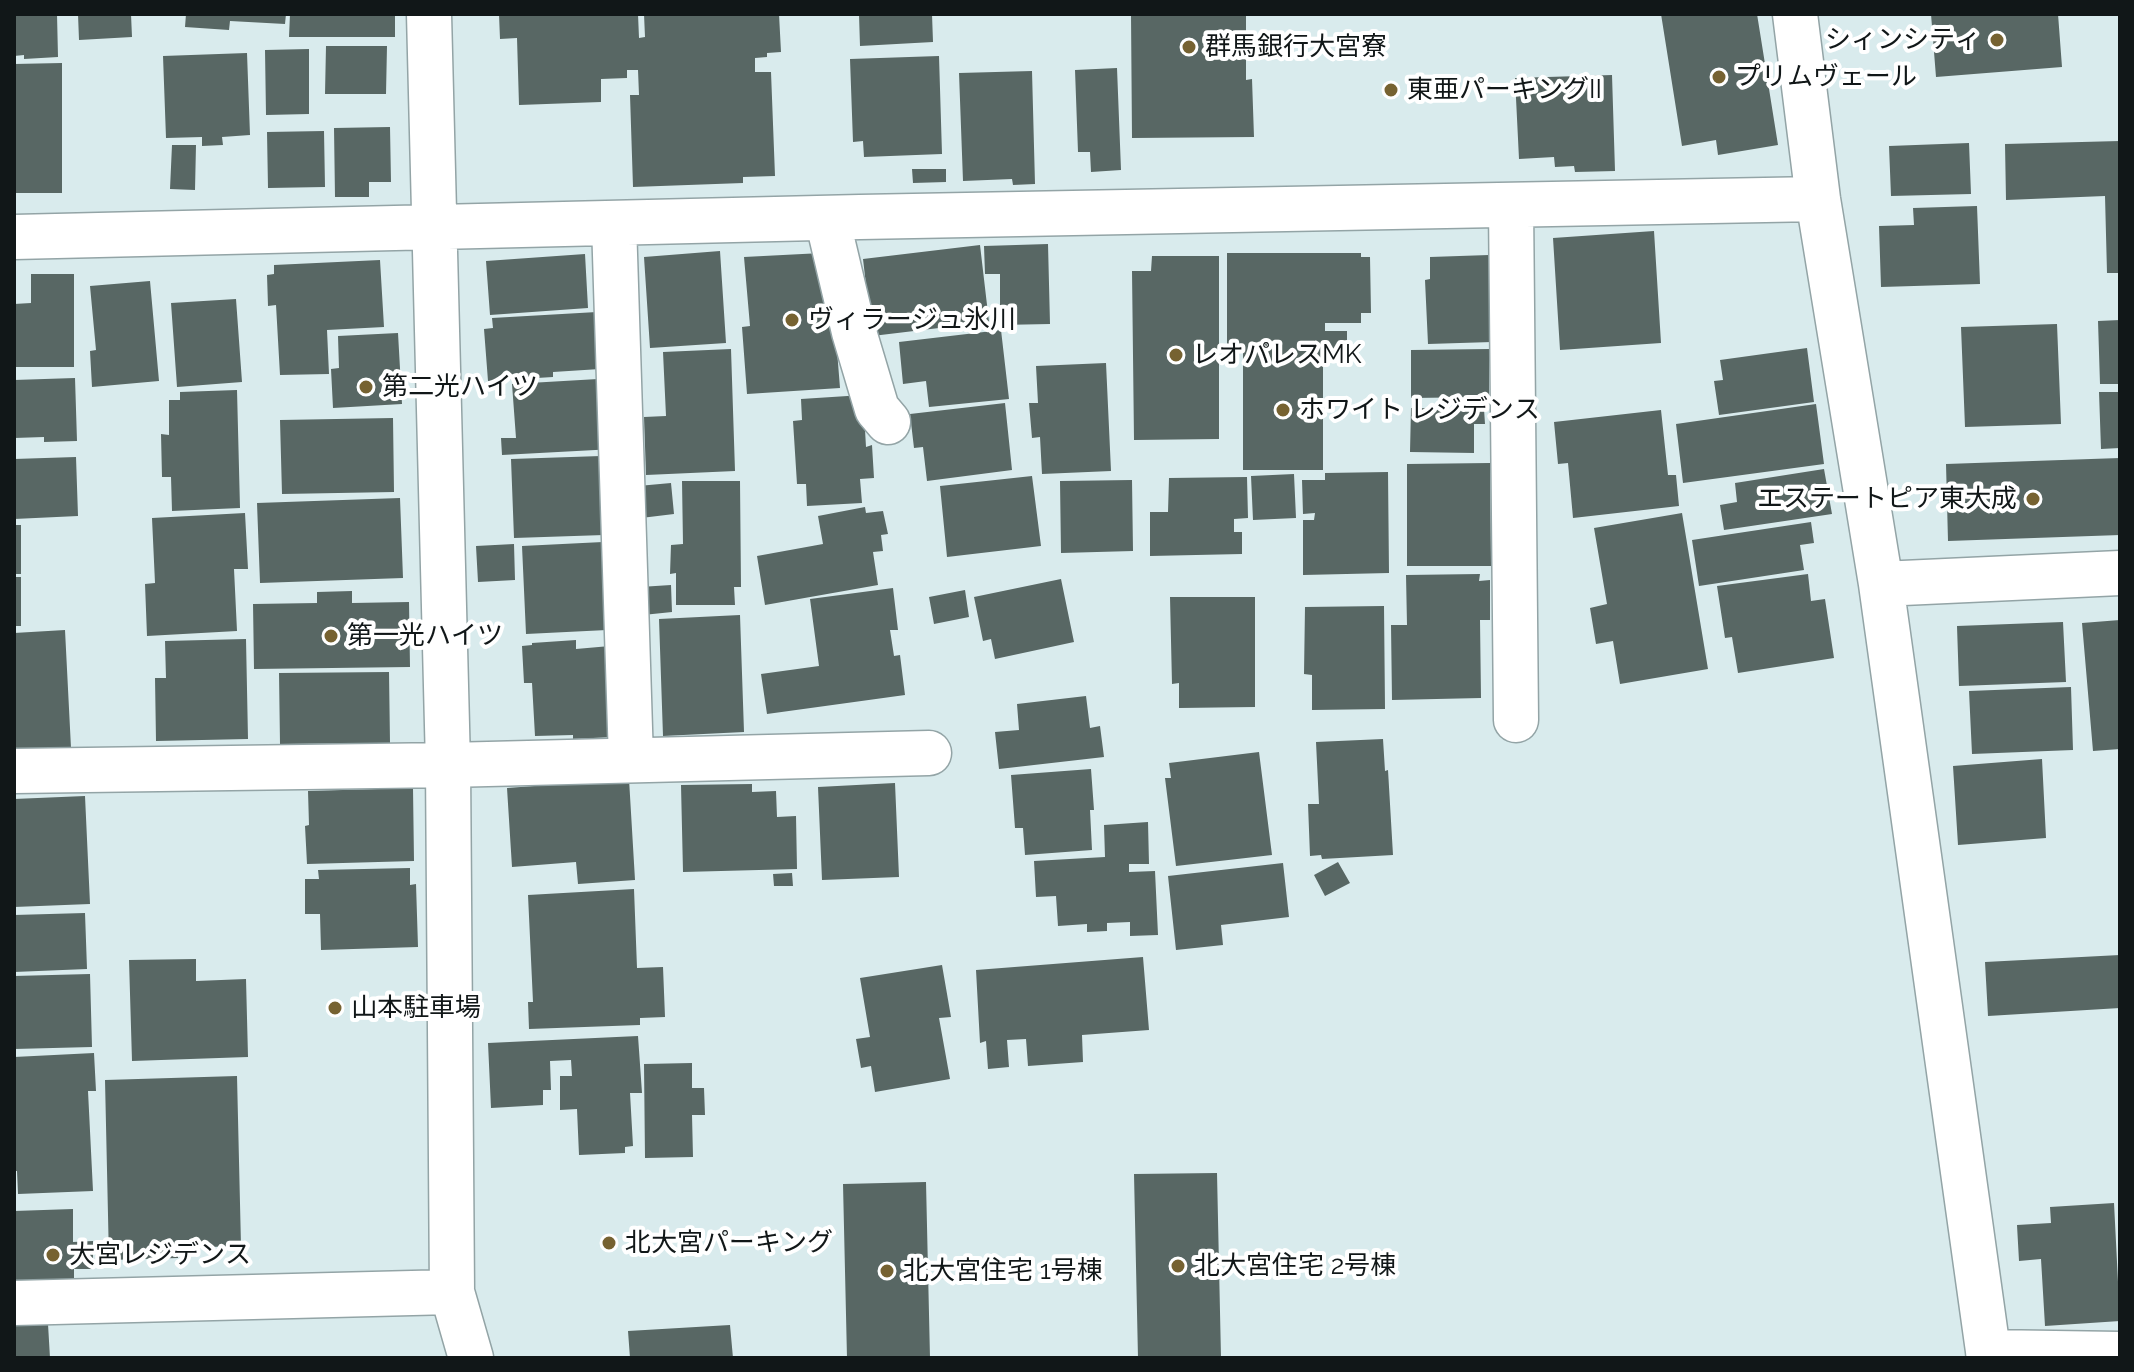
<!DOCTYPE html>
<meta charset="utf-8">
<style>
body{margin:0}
#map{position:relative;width:2134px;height:1372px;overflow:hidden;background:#d9ebed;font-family:Raleway,sans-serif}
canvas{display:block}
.frame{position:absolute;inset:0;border:16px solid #111718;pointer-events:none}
</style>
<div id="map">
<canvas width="2134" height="1372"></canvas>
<div class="frame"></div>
</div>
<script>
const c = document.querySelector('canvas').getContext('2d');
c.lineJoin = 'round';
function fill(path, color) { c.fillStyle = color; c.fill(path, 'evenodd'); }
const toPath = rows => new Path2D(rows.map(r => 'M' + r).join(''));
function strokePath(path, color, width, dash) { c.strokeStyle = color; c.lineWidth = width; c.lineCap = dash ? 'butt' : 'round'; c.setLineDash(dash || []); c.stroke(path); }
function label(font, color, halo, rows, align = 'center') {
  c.font = font + ' Raleway,"Noto Sans JP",sans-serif'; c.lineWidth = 8; c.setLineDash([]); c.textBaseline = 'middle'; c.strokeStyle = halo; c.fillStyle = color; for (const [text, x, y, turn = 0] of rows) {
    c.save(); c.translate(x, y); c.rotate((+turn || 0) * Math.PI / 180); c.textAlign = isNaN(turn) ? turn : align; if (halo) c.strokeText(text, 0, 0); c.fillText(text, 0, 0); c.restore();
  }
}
fill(toPath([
 [14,14,57,14,58,57,24,59,24,55,14,56],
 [78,14,131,14,132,37,79,40],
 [186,14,286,14,285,24,230,21,229,30,185,27],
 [290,14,395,14,395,37,289,37],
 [499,14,638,14,639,38,645,37,644,14,779,14,781,52,767,53,767,57,755,58,755,72,771,72,775,176,743,177,743,183,633,187,630,95,639,95,638,70,627,70,627,78,601,79,601,102,519,105,517,38,500,39],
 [859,14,932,14,933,42,860,46],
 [1131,14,1246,14,1246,80,1252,79,1254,137,1132,138],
 [1661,14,1757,14,1778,145,1718,155,1716,140,1682,146],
 [1931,14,2058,14,2062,67,1936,77],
 [326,46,387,46,386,94,325,94],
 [309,49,309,114,266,115,265,50],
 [247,53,250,135,222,137,223,145,202,146,202,137,166,138,163,56],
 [939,56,942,154,864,157,863,141,853,142,850,59],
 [62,63,62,193,14,193,14,64],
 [1117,68,1121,170,1091,172,1090,152,1078,152,1075,70],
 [1032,71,1035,184,1013,185,1012,179,963,181,959,73],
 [1612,75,1615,171,1575,172,1574,166,1555,167,1554,157,1519,159,1515,78],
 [390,127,391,182,369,182,369,197,335,197,334,128],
 [324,131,325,187,268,188,267,132],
 [2120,141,2120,273,2107,273,2105,196,2006,200,2005,144],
 [1969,143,1971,194,1891,196,1889,146],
 [172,145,196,145,195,190,170,189],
 [912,169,946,169,946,182,913,183],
 [1977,206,1980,284,1881,287,1879,226,1914,225,1913,208],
 [1654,231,1661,343,1560,350,1553,238],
 [1048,244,1050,324,1000,325,1000,274,985,274,984,246],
 [980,245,989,322,864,337,868,302,863,259],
 [720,251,726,343,650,348,644,257],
 [822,253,827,314,834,313,840,388,747,394,742,327,750,326,744,257],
 [1227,253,1361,253,1361,257,1370,257,1371,313,1361,313,1361,323,1325,323,1325,331,1347,331,1347,350,1323,350,1323,470,1243,470,1243,348,1227,347],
 [585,254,588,308,490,315,486,261],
 [1489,255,1492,342,1428,344,1425,280,1430,279,1430,257],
 [1152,256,1219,256,1219,439,1134,440,1132,271,1151,271],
 [380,260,384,327,327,330,329,374,280,375,276,305,268,306,267,275,274,274,274,265],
 [31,274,74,274,74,367,14,367,14,304,31,303],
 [150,281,159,381,92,387,90,351,96,350,90,286],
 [236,299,242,382,177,387,171,303],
 [597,312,600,369,553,372,553,377,488,381,484,329,493,328,492,318],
 [2120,320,2120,384,2100,384,2098,321],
 [2057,324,2061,424,1965,427,1961,327],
 [1001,330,1009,399,929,407,926,381,903,384,899,342],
 [398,333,402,404,333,408,331,369,339,368,338,336],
 [1807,348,1814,402,1719,415,1714,381,1723,380,1720,360],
 [731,349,735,471,646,475,644,417,666,416,663,352],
 [1489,349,1489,397,1411,398,1411,350],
 [1106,363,1111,471,1042,474,1040,437,1032,438,1029,403,1038,403,1036,366],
 [75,378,77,441,44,442,44,437,14,438,14,380],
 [598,379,614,449,502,455,501,438,516,438,512,384],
 [237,390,240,508,172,511,171,477,162,477,161,434,169,435,169,400,180,400,180,392],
 [2099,392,2120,392,2120,448,2101,449],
 [863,395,866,447,872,445,874,478,860,479,862,503,807,506,806,484,797,484,793,421,802,420,801,399],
 [1005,403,1012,470,927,481,923,447,914,448,910,414],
 [1816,404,1824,464,1683,483,1676,424],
 [1411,408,1484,409,1485,424,1474,424,1474,453,1410,452],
 [1661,410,1668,475,1676,475,1679,506,1573,518,1568,463,1558,464,1554,422],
 [393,418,394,492,282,494,280,420],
 [601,456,604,535,514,538,511,459],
 [76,457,78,516,14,519,14,459],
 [2120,458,2120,535,1948,541,1946,464],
 [1490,463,1491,566,1407,566,1407,464],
 [1824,469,1832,514,1724,530,1720,505,1737,502,1735,483],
 [1388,472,1389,573,1303,575,1303,520,1314,520,1315,513,1303,514,1302,480,1325,480,1325,473],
 [1294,474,1296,518,1253,520,1251,476],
 [1032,476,1041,546,947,557,940,486],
 [1247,477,1248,518,1234,519,1234,532,1242,532,1242,554,1150,556,1150,512,1168,512,1169,478],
 [1132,480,1133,551,1061,553,1060,481],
 [682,481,740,481,741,587,734,587,735,605,676,605,676,573,670,574,671,545,683,544],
 [671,483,674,514,641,518,638,486],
 [400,498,403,578,260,583,257,503],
 [865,507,866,513,883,511,888,534,881,535,883,551,873,552,878,585,765,605,757,556,823,544,818,516],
 [245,513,248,569,234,569,237,631,147,636,145,584,155,583,152,518],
 [1682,513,1708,669,1620,684,1613,641,1596,644,1590,608,1607,604,1594,528],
 [1811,522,1814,543,1800,545,1804,570,1699,586,1692,540],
 [14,525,21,525,21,574,14,574],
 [603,542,607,630,526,634,522,546],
 [514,544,515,580,478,582,476,546],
 [1480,574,1479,581,1490,580,1490,620,1480,620,1481,698,1392,700,1391,625,1407,625,1406,575],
 [1808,574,1811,601,1825,599,1834,658,1738,673,1732,637,1725,638,1717,586],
 [14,577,21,577,21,626,14,626],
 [1061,579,1074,642,995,659,991,639,983,641,974,597],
 [671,585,672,612,643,615,640,587],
 [893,588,898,630,890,630,894,656,900,655,905,695,767,714,761,674,819,666,810,599],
 [965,590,969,617,934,624,929,597],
 [352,591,352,603,409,602,410,667,254,669,253,604,317,603,317,592],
 [1170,597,1255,597,1255,707,1179,708,1179,683,1172,684],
 [1384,606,1385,709,1312,710,1312,675,1304,674,1305,607],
 [740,615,744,732,663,736,659,619],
 [2120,620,2120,749,2093,751,2082,623],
 [2063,622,2066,682,1959,686,1957,626],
 [65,630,71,748,14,751,14,633],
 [246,639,248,739,156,741,155,678,166,678,165,641],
 [576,640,576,649,610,646,614,737,573,739,573,735,535,736,532,683,524,683,522,646,532,645,532,643],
 [389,672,390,743,280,744,279,673],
 [2071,687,2073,750,1972,754,1969,691],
 [1086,696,1090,728,1100,726,1104,757,999,769,995,732,1019,730,1017,704],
 [1383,739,1385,771,1388,770,1393,855,1322,859,1321,855,1310,856,1308,804,1319,804,1316,742],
 [1259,752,1272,855,1176,866,1165,778,1171,778,1169,763],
 [2042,759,2046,838,1958,845,1953,766],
 [1091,769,1094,810,1090,810,1092,850,1025,855,1023,828,1015,828,1011,775],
 [629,779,635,880,578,884,576,862,512,867,507,788],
 [895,783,899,877,822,880,818,787],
 [752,784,752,792,776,791,777,817,796,816,797,869,683,872,681,785],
 [413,788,414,861,307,864,305,826,309,825,308,791],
 [85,796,90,904,14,907,14,799],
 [1148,822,1149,864,1129,864,1129,872,1155,871,1158,935,1130,936,1130,922,1107,923,1107,931,1087,932,1087,924,1058,926,1056,896,1036,897,1034,861,1105,857,1104,825],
 [1338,862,1350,883,1325,896,1314,875],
 [1283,863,1289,917,1221,925,1223,945,1176,950,1168,876],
 [410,868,410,885,416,884,418,947,321,950,320,914,305,914,305,879,319,879,318,870],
 [792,873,793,886,774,886,773,874],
 [634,889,637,968,663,967,665,1017,640,1018,640,1025,529,1029,528,1002,533,1002,528,895],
 [85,913,87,969,14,972,14,915],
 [2120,955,2120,1008,1988,1016,1985,962],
 [1143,957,1149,1030,1082,1035,1083,1062,1028,1066,1026,1039,1007,1040,1009,1067,988,1069,986,1041,980,1043,976,970],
 [196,959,196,981,246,979,248,1057,132,1061,129,960],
 [942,965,951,1017,939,1018,950,1079,875,1092,871,1066,861,1068,856,1039,870,1037,860,978],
 [90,974,92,1047,14,1049,14,976],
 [638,1036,642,1093,630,1093,633,1146,625,1147,625,1153,579,1155,577,1109,560,1110,560,1076,572,1076,571,1060,550,1061,551,1090,543,1090,543,1105,491,1108,488,1043],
 [94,1053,96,1091,88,1091,93,1191,18,1194,17,1171,14,1171,14,1057],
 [692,1063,692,1088,704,1088,705,1115,692,1115,693,1157,645,1158,644,1064],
 [237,1076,241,1246,178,1248,178,1258,109,1260,105,1080],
 [1217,1173,1221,1358,1138,1358,1134,1174],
 [926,1182,930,1358,847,1358,843,1184],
 [2114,1203,2120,1321,2045,1326,2041,1259,2019,1261,2017,1225,2051,1223,2050,1207],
 [73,1209,73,1242,93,1241,93,1269,74,1269,74,1281,14,1283,14,1211],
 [48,1324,50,1358,14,1358,14,1326],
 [730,1325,733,1358,630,1358,628,1331]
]), '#586764');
const minor = toPath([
 [429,14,448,765,452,1292,471,1358],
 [1795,14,1818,199,1881,584,1989,1358],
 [1511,205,1516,720],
 [827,218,854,332,877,409,888,422],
 [614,223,631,760],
 [14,237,860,217,1818,199],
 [1881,584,2120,573],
 [14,771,448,765,929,753],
 [14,1303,452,1292],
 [1988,1352,2120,1354]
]);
strokePath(minor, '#93a4a6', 47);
strokePath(minor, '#fff', 44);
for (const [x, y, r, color] of [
 [1997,40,8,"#766231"],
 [1189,47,8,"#766231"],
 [1719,77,8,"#766231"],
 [1391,90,8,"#766231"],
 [792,320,8,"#766231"],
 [1176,355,8,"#766231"],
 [366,387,8,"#766231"],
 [1283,410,8,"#766231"],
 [2033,499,8,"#766231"],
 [331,636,8,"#766231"],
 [335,1008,8,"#766231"],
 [609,1243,8,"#766231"],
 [53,1255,8,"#766231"],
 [1178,1266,8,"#766231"],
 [887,1271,8,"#766231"]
]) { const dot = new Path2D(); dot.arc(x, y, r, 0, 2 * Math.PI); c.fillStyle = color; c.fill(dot); strokePath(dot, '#fff', 3); }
label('26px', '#111718', '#fff', [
 ["シィンシティ",1981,40,"right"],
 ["群馬銀行大宮寮",1205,47],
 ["プリムヴェール",1735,77],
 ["東亜パーキングII",1407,90],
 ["ヴィラージュ氷川",808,320],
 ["レオパレスMK",1192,355],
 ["第二光ハイツ",382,387],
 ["ホワイト レジデンス",1299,410],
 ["エステートピア東大成",2017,499,"right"],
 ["第一光ハイツ",347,636],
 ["山本駐車場",351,1008],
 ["北大宮パーキング",625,1243],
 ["大宮レジデンス",69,1255],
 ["北大宮住宅 2号棟",1194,1266],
 ["北大宮住宅 1号棟",903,1271]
], 'left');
</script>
